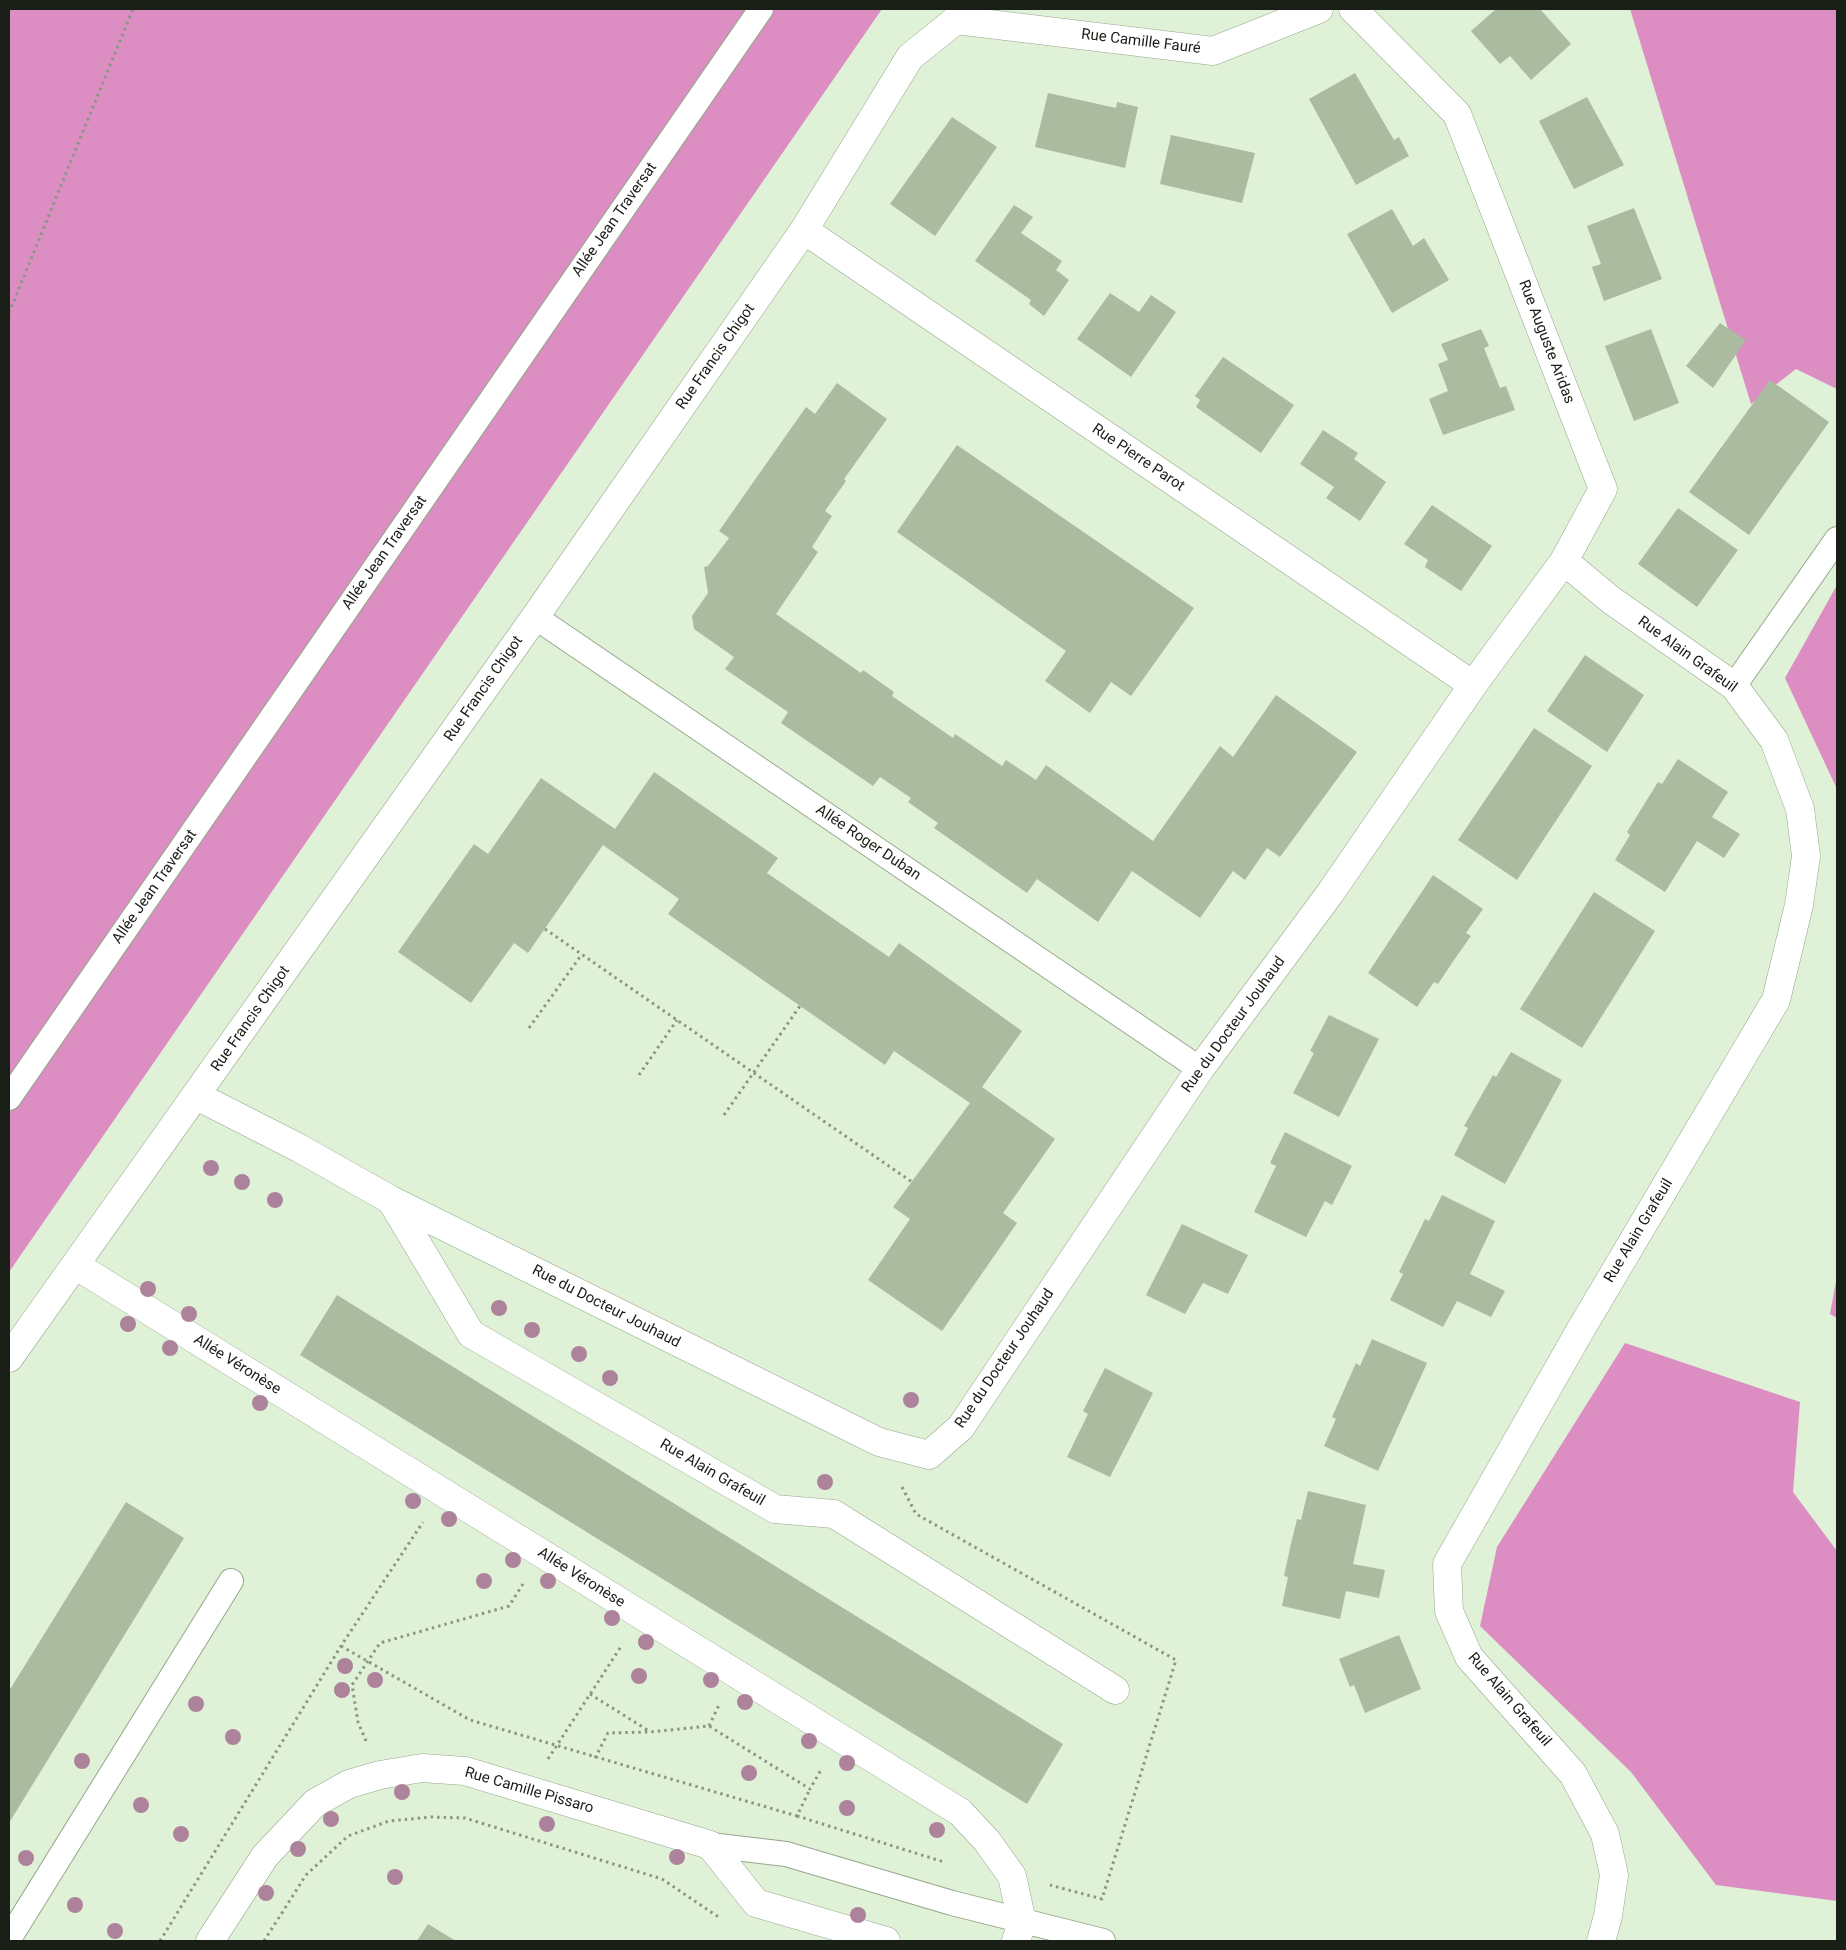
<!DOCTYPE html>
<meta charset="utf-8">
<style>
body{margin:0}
#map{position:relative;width:1846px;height:1950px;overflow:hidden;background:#dff1d6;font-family:Roboto,sans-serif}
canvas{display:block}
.frame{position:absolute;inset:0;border:10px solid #191f16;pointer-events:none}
</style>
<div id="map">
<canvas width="1846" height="1950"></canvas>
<div class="frame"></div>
</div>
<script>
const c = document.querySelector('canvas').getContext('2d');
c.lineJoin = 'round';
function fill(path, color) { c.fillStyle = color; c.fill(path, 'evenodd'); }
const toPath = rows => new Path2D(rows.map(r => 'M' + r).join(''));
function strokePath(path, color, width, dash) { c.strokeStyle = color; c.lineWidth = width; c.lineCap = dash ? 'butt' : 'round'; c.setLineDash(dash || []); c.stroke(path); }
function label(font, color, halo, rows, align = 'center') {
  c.font = font + ' Roboto,sans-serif'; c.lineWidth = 4.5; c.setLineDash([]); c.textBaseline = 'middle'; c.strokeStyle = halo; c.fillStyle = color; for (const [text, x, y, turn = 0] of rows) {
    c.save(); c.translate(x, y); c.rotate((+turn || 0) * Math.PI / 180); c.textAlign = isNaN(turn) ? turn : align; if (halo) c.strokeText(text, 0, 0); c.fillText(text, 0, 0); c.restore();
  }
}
fill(toPath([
 [9,9,882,9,9,1272],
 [1630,9,1837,9,1837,389,1796,369,1751,404],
 [1837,585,1837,789,1785,678],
 [1837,1276,1837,1318,1830,1314],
 [1625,1343,1800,1402,1793,1492,1837,1551,1837,1901,1716,1885,1631,1772,1480,1626,1497,1547]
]), '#dc8ec2');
fill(toPath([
 [1496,9,1540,9,1571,44,1531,80,1510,56,1500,64,1471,31],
 [1355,73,1394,140,1399,137,1409,156,1356,185,1309,99],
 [1048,93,1116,108,1117,102,1138,107,1125,168,1035,147],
 [1587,97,1624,165,1574,189,1539,121],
 [952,117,997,147,935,236,890,204],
 [1171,135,1255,153,1242,203,1160,184],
 [1014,205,1033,217,1021,233,1062,261,1056,270,1069,280,1044,316,1029,304,1031,300,975,261],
 [1634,208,1662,279,1604,301,1592,267,1601,264,1587,226],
 [1392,209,1413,246,1424,238,1449,280,1392,313,1347,234],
 [1110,293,1139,312,1151,295,1176,312,1131,377,1077,339],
 [1720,323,1746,340,1713,388,1686,366],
 [1481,329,1489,346,1484,348,1500,388,1506,386,1515,410,1443,435,1429,399,1448,391,1438,364,1448,360,1441,344],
 [1651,329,1679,403,1634,421,1605,346],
 [1223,357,1294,405,1261,453,1196,407,1200,400,1195,396],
 [1770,380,1829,422,1749,535,1689,492],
 [837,383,887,419,844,479,846,481,825,511,832,516,812,547,818,552,776,614,861,673,863,670,894,692,892,696,953,738,955,734,1002,766,1006,760,1036,780,1046,765,1153,841,1220,746,1233,757,1276,695,1357,752,1280,857,1267,848,1245,880,1233,871,1200,918,1132,871,1098,922,1037,879,1027,893,934,828,938,823,908,802,911,798,880,777,873,786,781,723,788,712,725,669,734,657,694,629,692,616,708,593,704,567,708,566,729,538,719,531,806,407,815,414],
 [1323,430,1358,453,1354,459,1386,482,1360,521,1326,498,1334,487,1300,464],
 [957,445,1194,608,1131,696,1111,682,1090,713,1045,681,1066,651,897,532],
 [1432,505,1492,546,1461,591,1425,567,1428,560,1404,544],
 [1678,508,1738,550,1697,607,1638,564],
 [1585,655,1644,695,1607,752,1547,711],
 [1534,728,1592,766,1517,880,1458,840],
 [1678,759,1728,792,1712,817,1740,834,1724,858,1697,841,1665,892,1615,860,1630,835,1627,832,1658,782,1662,784],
 [654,772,778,858,767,873,889,957,899,943,1022,1031,982,1087,1055,1139,1003,1213,1017,1223,942,1331,868,1280,910,1219,893,1207,970,1103,894,1051,885,1065,668,914,679,899,603,845,528,953,514,943,471,1003,398,952,474,844,488,854,541,778,615,829],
 [1433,875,1483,909,1466,933,1471,936,1454,960,1438,984,1434,982,1417,1007,1368,973],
 [1594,892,1655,931,1582,1048,1520,1009],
 [1329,1015,1379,1039,1339,1117,1293,1093,1314,1053,1310,1051],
 [1511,1052,1562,1080,1505,1184,1454,1155,1468,1128,1464,1126,1493,1075,1496,1077],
 [1285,1132,1352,1166,1332,1205,1325,1201,1306,1237,1254,1212,1276,1166,1270,1163],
 [1442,1195,1495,1221,1470,1274,1505,1291,1491,1317,1457,1301,1443,1327,1390,1300,1403,1274,1399,1272,1425,1219,1429,1221],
 [1182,1224,1248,1255,1228,1294,1203,1283,1185,1314,1146,1295],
 [337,1295,1063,1744,1027,1804,300,1355],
 [1372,1339,1427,1363,1378,1471,1324,1446,1336,1419,1332,1417,1356,1363,1360,1366],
 [1105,1368,1153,1393,1110,1477,1067,1457,1088,1414,1083,1411],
 [1308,1491,1366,1505,1353,1564,1385,1570,1379,1598,1346,1591,1340,1619,1282,1606,1288,1577,1284,1576,1290,1548,1297,1519,1301,1520],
 [126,1502,184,1538,9,1823,9,1691],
 [1399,1635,1421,1689,1365,1713,1354,1685,1350,1687,1339,1659],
 [428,1924,456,1941,417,1941]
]), '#aabba0');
const lane = toPath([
 [535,617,1200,1069],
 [1734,686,1837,539],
 [9,1098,761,9],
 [710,1845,786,1854,952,1903,1103,1941],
 [9,1939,231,1581]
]);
const street = toPath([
 [804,230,1473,685],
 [1564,561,1611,600,1734,686,1774,740,1800,809,1806,856,1799,905,1776,1000,1581,1329,1447,1564,1449,1611,1469,1657,1573,1774,1605,1834,1614,1875,1608,1916,1601,1941],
 [197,1096,299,1148,391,1200,879,1442,929,1455,961,1427,1200,1069,1331,892,1473,685,1564,561,1603,489,1457,114,1353,9],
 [391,1200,471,1334,775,1509,834,1514,1115,1690],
 [75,1265,960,1812,987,1841,1012,1876,1022,1922,1016,1941],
 [9,1358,535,617,804,230,910,57,956,20,1213,51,1319,9],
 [210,1941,265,1856,315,1803,349,1784,380,1775,422,1768,465,1771,710,1845,756,1903,886,1941]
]);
strokePath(lane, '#96a78d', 26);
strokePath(street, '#96a78d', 29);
strokePath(toPath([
 [9,313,133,9],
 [545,929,912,1182],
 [529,1028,582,954],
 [639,1075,677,1020],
 [724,1115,800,1006],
 [902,1487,916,1514,1176,1660,1102,1899,1050,1885],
 [341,1646,470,1720,797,1816,810,1789],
 [590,1694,649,1731],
 [709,1726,719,1705],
 [366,1741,358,1722,352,1685,380,1643,509,1606,523,1584],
 [595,1758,608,1733,650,1732,709,1726,810,1789,822,1768],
 [548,1759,622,1645],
 [797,1816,944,1862],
 [160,1941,341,1646,423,1522],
 [264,1941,306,1875,348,1836,389,1821,431,1817,465,1818,662,1879,720,1918]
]), '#899683', 3, [2.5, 4]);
strokePath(lane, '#fff', 24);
strokePath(street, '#fff', 28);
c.fillStyle = '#ac839b';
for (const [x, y] of [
 [211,1168],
 [242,1182],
 [275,1200],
 [148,1289],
 [499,1308],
 [189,1314],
 [128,1324],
 [532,1330],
 [170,1348],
 [579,1354],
 [610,1378],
 [911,1400],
 [260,1403],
 [825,1482],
 [413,1501],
 [449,1519],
 [513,1560],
 [484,1581],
 [548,1581],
 [612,1618],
 [646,1642],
 [345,1666],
 [639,1676],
 [375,1680],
 [711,1680],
 [342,1690],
 [745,1702],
 [196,1704],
 [233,1737],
 [809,1741],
 [82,1761],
 [847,1763],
 [749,1773],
 [402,1792],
 [141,1805],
 [847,1808],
 [331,1819],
 [547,1824],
 [937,1830],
 [181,1834],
 [298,1849],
 [677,1857],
 [26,1858],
 [395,1877],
 [266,1893],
 [75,1905],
 [858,1915],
 [115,1931]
]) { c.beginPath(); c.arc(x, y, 8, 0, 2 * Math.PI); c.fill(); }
label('15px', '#191f16', '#fff', [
 ["Rue Camille Fauré",1141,42,7],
 ["Allée Jean Traversat",615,220,-55],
 ["Rue Auguste Aridas",1546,342,69],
 ["Rue Francis Chigot",716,357,-55],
 ["Rue Pierre Parot",1138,458,34],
 ["Allée Jean Traversat",385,553,-55],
 ["Rue Alain Grafeuil",1687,655,36],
 ["Rue Francis Chigot",484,689,-55],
 ["Allée Roger Duban",868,843,34],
 ["Allée Jean Traversat",155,887,-55],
 ["Rue Francis Chigot",251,1019,-55],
 ["Rue du Docteur Jouhaud",1234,1025,-54],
 ["Rue Alain Grafeuil",1639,1231,-59],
 ["Rue du Docteur Jouhaud",606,1307,27],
 ["Rue du Docteur Jouhaud",1005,1359,-56],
 ["Allée Véronèse",237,1365,32],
 ["Rue Alain Grafeuil",712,1473,30],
 ["Allée Véronèse",581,1578,32],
 ["Rue Alain Grafeuil",1509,1700,49],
 ["Rue Camille Pissaro",529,1791,16]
]);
</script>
